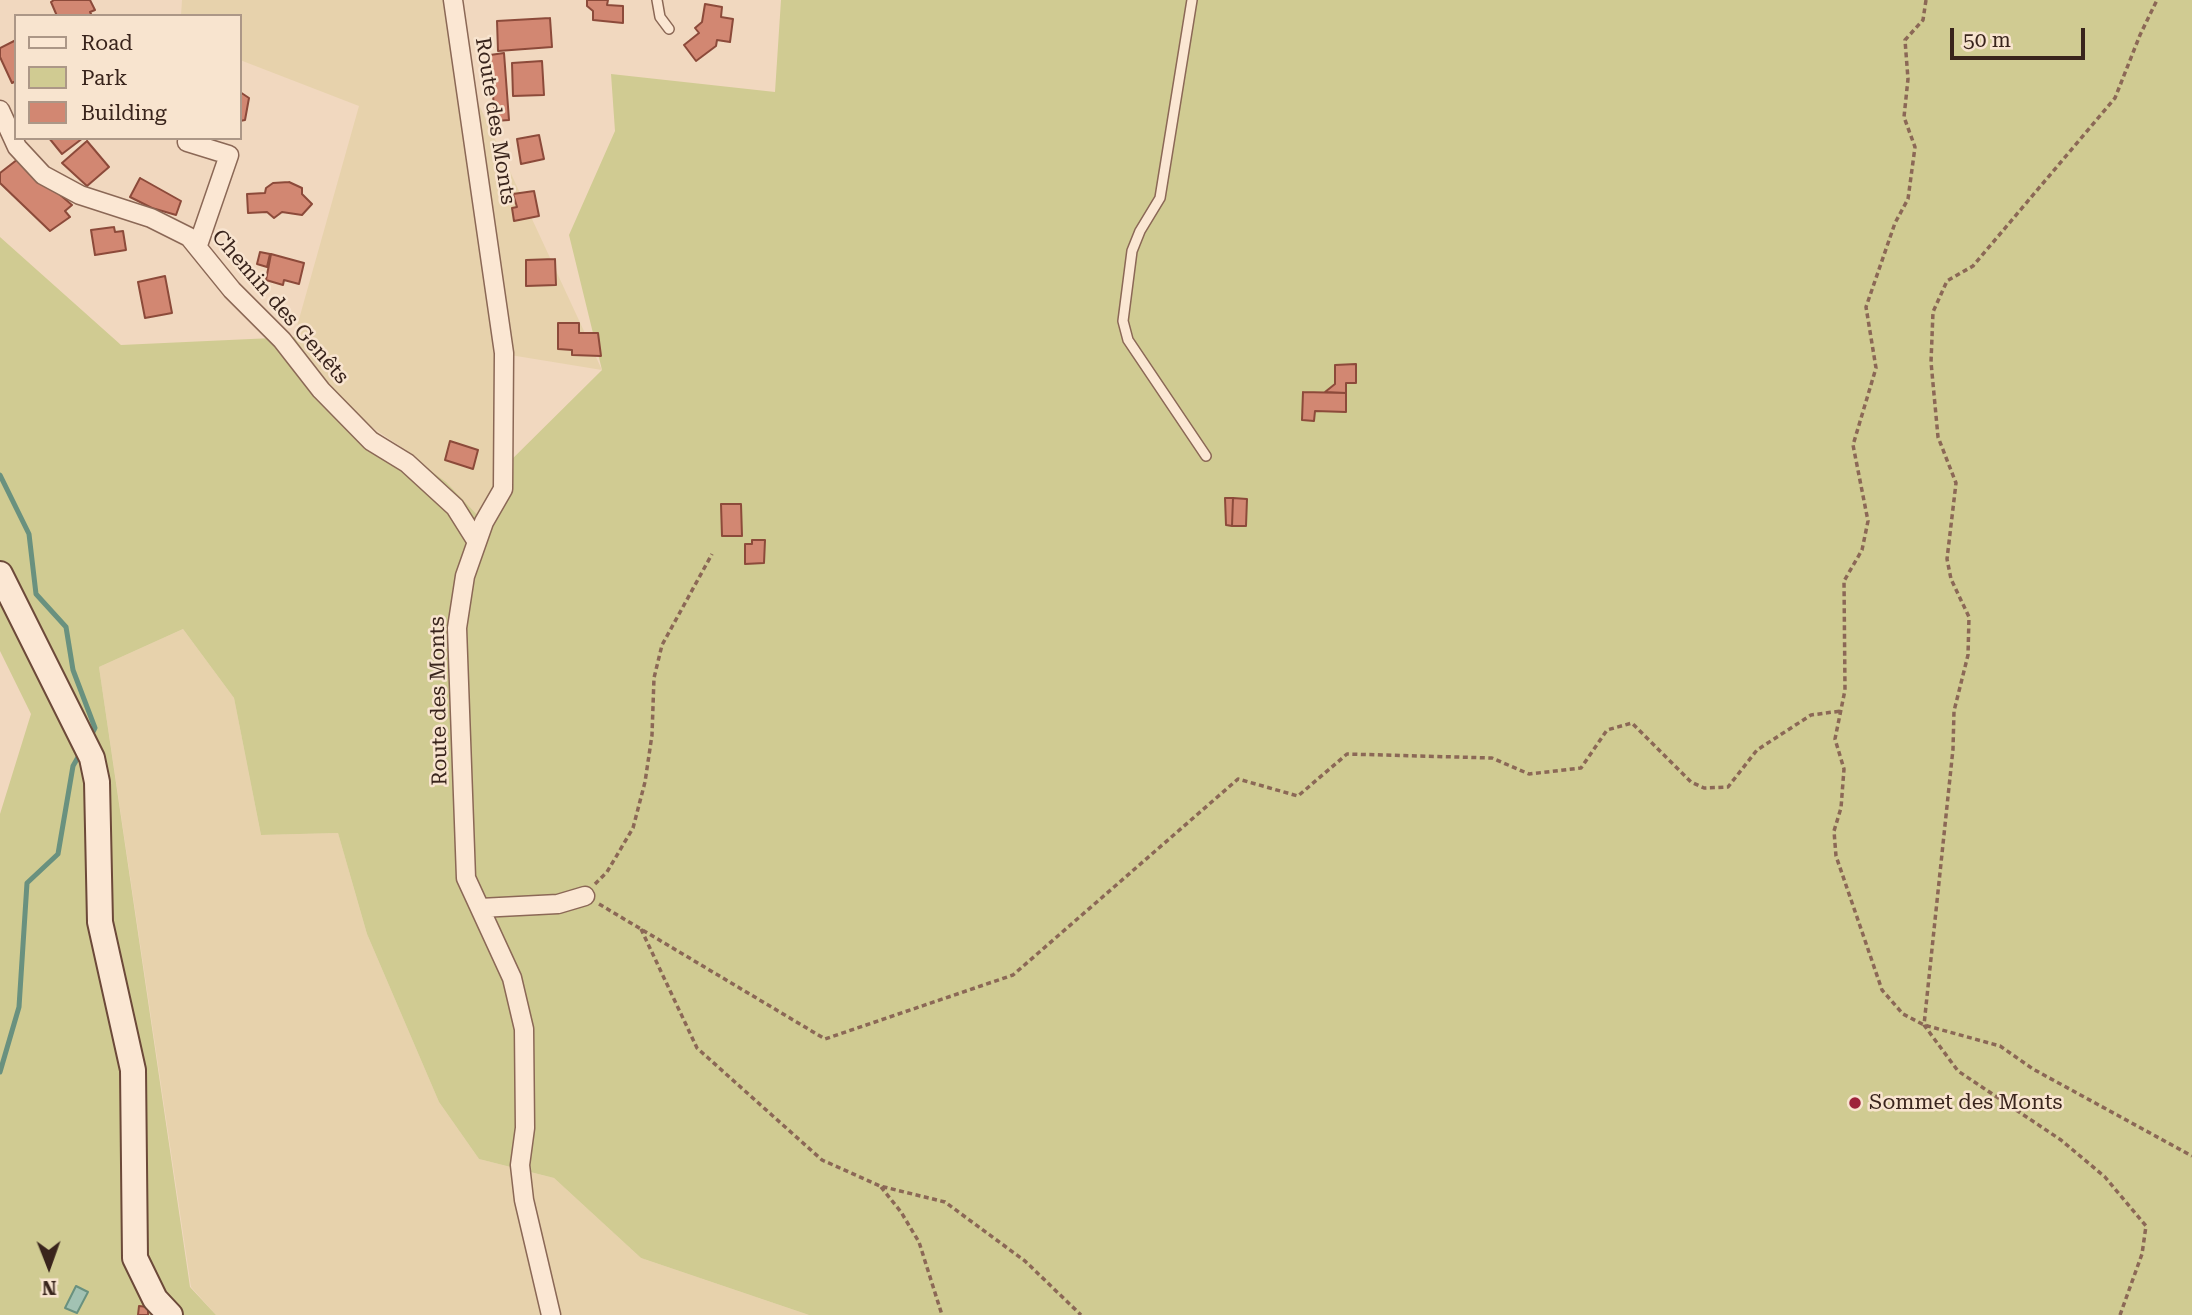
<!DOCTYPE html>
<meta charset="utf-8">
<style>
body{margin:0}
#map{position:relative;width:2192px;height:1315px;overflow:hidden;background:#f1d8bf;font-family:"Roboto Serif",serif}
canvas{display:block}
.legend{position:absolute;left:14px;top:14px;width:228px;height:126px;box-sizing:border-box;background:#f8e4cf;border:2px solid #ac9787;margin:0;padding:9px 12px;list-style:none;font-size:21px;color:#39241c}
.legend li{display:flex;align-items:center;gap:14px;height:35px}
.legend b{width:35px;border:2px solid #ac9787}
.north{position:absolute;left:14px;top:1231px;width:70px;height:70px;-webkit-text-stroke:5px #f8e4cf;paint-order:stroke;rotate:179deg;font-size:19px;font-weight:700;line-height:28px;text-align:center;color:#39241c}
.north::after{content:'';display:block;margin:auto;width:24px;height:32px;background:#39241c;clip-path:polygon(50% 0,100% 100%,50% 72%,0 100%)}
.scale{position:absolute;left:1950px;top:28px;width:135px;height:32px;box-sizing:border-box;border:4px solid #39241c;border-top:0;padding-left:9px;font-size:21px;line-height:24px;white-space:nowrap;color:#39241c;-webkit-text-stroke:5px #f8e4cf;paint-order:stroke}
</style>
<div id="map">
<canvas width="2192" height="1315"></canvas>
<ul class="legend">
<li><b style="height:9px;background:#fbe7d3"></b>Road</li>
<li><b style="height:19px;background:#d0cb92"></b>Park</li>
<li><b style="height:19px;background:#d28772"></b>Building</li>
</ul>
<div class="north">N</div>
<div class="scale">50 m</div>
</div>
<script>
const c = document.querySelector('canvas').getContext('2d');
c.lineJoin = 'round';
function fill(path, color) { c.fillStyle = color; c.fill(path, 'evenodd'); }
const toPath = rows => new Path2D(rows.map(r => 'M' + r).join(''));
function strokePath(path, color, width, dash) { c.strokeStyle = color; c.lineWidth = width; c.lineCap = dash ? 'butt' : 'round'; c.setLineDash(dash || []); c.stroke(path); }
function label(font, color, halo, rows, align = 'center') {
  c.font = font + ' "Roboto Serif",serif'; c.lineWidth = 5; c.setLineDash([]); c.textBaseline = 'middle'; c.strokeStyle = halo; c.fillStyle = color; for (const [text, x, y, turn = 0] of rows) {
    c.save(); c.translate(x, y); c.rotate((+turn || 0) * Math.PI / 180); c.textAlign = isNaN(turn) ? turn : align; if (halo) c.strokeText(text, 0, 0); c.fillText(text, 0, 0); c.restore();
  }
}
fill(toPath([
 [182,0,459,0,475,96,602,370,504,354,497,474,480,519,416,457,345,409,294,337,359,106,240,60,240,16,181,16],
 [183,629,234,698,261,835,338,833,367,934,439,1102,479,1159,554,1178,641,1258,809,1315,216,1315,191,1287,99,667]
]), '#e7d2ac');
fill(toPath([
 [781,0,2192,0,2192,1315,809,1315,641,1258,554,1178,479,1159,439,1102,367,934,338,833,261,835,234,698,183,629,99,667,190,1287,216,1315,0,1315,0,814,31,714,0,651,0,237,121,345,294,337,345,409,446,482,480,518,497,474,602,370,569,235,615,131,611,74,775,92]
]), '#d0cb92');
const water = toPath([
 [76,1286,88,1292,77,1313,65,1308,76,1286]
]);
fill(water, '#a2c2b3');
strokePath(water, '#69917f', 2);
strokePath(toPath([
 [0,475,29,534,36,594,66,627,73,670,95,728,90,738],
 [0,1072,19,1007,27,883,58,854,73,766,81,752]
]), '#69917f', 5);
const building = toPath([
 [54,0,90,0,95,10,90,12,92,16,57,16,51,2,54,0],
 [587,0,608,0,607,5,623,6,623,23,593,20,593,11,587,6,587,0],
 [705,4,722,7,721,17,733,19,730,42,717,40,716,46,696,61,684,45,699,33,695,28,702,22,705,4],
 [550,18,552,47,498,51,497,21,550,18],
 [16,40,16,81,12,83,0,57,0,48,16,40],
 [504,53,509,120,495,121,490,55,504,53],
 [542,61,544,95,513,96,512,63,542,61],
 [240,92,249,98,245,120,240,121,240,92],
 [539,135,544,159,521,164,517,139,539,135],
 [49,138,83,138,62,154,49,138],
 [87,141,109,167,87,186,62,163,87,141],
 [18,159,72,205,65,211,70,217,50,231,0,183,0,173,18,159],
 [140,178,181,201,176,215,152,208,130,197,140,178],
 [289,182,302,188,302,194,312,204,302,215,282,212,274,218,267,212,248,213,247,194,265,193,266,188,273,183,289,182],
 [534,191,539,216,514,221,512,208,517,207,513,194,534,191],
 [114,227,115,232,123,231,126,250,95,255,91,230,114,227],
 [260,252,270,254,267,267,257,264,260,252],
 [271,254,304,263,299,284,284,280,283,285,266,280,271,254],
 [555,259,556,285,526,286,526,260,555,259],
 [165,276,172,313,145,318,138,282,165,276],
 [558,323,579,323,579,333,598,333,601,356,572,355,572,350,558,349,558,323],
 [1356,364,1356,383,1346,383,1346,393,1325,392,1335,384,1335,365,1356,364],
 [1303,392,1346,393,1346,412,1315,411,1314,421,1302,420,1303,392],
 [450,441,478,450,473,469,445,460,450,441],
 [1225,498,1233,498,1232,526,1226,525,1225,498],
 [1233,498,1247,499,1246,526,1232,526,1233,498],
 [721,504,741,504,742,536,722,536,721,504],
 [752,540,765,540,764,563,745,564,745,544,752,544,752,540],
 [139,1306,148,1307,148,1315,138,1315,139,1306]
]);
fill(building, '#d28772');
strokePath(building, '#8c4a3a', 2);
const lane = toPath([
 [657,0,660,17,669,29],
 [1192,0,1160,198,1140,231,1132,251,1123,321,1128,340,1206,456]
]);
const street = toPath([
 [453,0,504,353,503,489,484,522,465,576,457,628,466,878,512,978,524,1029,525,1128,520,1165,524,1200,551,1315],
 [0,110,17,147,43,175,80,195,151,218,189,237,232,290,282,340,321,390,371,441,407,463,455,507,477,542],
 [187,142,229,155,198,245],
 [480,908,558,904,585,896]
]);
const secondary = toPath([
 [0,574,92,758,97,782,100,922,133,1070,135,1258,155,1299,170,1315]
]);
strokePath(lane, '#8b6856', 12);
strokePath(street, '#8b6856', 21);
strokePath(secondary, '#6c4939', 28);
strokePath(toPath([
 [1926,0,1923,20,1905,40,1908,79,1904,117,1915,147,1908,199,1895,223,1866,307,1876,368,1853,445,1868,521,1862,550,1844,581,1845,690,1835,739,1844,769,1841,808,1834,831,1836,856,1882,990,1903,1014,1924,1025,2000,1046,2033,1069,2192,1156],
 [595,884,607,872,633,828,645,782,652,735,654,678,662,645,712,554],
 [599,904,825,1039,1013,975,1238,779,1298,796,1347,754,1492,758,1529,774,1581,768,1607,730,1632,723,1691,782,1704,788,1728,787,1757,750,1811,715,1841,711],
 [641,929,697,1048,822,1160,880,1186,945,1202,1025,1261,1081,1315],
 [881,1187,901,1212,919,1242,942,1315],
 [2120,1315,2142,1254,2146,1226,2105,1177,2061,1140,1958,1071,1924,1025,1953,749,1954,711,1968,655,1969,617,1951,579,1947,559,1956,483,1938,437,1931,362,1933,312,1947,281,1973,266,2115,98,2140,35,2157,0]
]), '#8b6856', 3.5, [5, 3.5]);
strokePath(lane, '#fbe7d3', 9);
strokePath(street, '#fbe7d3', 18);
strokePath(secondary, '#fbe7d3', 24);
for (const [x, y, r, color] of [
 [1855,1103,7,"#9e223b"]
]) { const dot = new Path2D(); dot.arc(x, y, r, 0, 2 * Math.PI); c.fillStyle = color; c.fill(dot); strokePath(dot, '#f8e4cf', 2.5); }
label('21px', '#39241c', '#f8e4cf', [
 ["Route des Monts",495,121,81],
 ["Chemin des Genêts",280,307,49],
 ["Route des Monts",439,701,-91]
]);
label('21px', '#39241c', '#f8e4cf', [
 ["Sommet des Monts",1869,1103]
], 'left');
</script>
